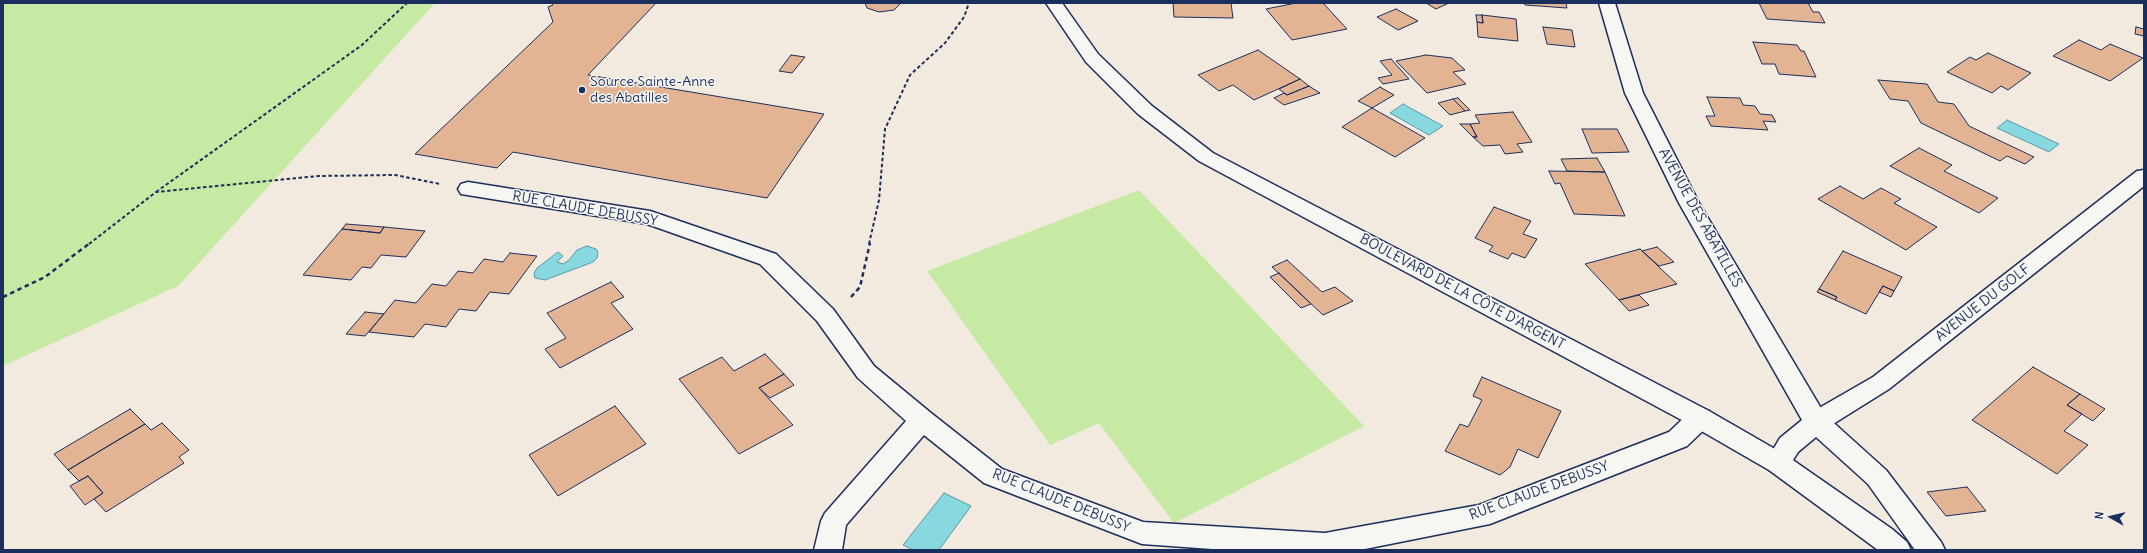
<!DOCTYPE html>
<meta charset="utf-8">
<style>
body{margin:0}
#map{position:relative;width:2147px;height:553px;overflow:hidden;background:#f2e9df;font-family:Delius,sans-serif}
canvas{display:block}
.frame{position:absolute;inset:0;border:4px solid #1b2f5e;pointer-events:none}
.north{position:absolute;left:2091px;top:497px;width:40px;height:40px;-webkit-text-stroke:3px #f6f6f2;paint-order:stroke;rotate:278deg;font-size:11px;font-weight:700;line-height:16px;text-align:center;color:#1b2f5e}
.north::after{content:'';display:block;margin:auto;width:14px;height:18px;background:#1b2f5e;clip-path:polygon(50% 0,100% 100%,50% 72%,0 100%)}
</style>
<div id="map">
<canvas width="2147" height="553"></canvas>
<div class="frame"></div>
<div class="north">N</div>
</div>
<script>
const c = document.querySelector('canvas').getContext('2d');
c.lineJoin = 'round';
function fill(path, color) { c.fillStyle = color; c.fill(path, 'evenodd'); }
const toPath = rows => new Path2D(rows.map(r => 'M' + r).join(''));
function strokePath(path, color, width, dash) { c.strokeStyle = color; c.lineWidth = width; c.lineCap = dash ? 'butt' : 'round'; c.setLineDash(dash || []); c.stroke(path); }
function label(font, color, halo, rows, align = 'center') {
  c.font = font + ' Delius,sans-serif'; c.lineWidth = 3; c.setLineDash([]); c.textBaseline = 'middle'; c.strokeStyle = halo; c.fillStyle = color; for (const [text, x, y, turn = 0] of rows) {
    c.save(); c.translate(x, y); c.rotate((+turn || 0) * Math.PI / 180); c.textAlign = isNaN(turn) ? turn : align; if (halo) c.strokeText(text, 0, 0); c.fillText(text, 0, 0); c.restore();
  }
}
fill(toPath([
 [3,3,435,3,178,286,3,366],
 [1139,190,1364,426,1174,523,1099,423,1050,445,927,271]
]), '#c6eaa3');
const water = toPath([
 [1403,104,1443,126,1429,135,1390,113,1403,104],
 [2007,120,2059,144,2049,152,1997,128,2007,120],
 [587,246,596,249,598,252,597,258,593,262,545,280,535,278,534,273,537,268,558,252,563,256,557,262,563,264,569,260,577,250,587,246],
 [944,493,971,506,939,550,913,550,903,545,944,493]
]);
fill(water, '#88d9df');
strokePath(water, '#5c95ab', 1);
const building = toPath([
 [552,3,656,3,588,75,824,114,767,198,513,152,497,168,415,154,553,22,548,7,553,5,552,3],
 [865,3,901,3,894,10,879,12,867,8,865,3],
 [1173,3,1231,3,1233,18,1174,17,1173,3],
 [1323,3,1347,29,1292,40,1266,9,1296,3,1323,3],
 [1426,3,1449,3,1436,9,1426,3],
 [1524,3,1566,3,1567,8,1525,5,1524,3],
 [1759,3,1808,3,1813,12,1819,12,1825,23,1767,19,1759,3],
 [1396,9,1418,21,1398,30,1377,17,1396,9],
 [1476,15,1482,15,1483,23,1477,22,1476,15],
 [1482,15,1516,19,1518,41,1478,37,1477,22,1483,23,1482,15],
 [1543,27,1572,30,1575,47,1547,44,1543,27],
 [2136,27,2144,29,2144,36,2135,34,2136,27],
 [2079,40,2101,50,2110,44,2143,58,2110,81,2053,56,2079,40],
 [1753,42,1797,45,1801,51,1804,51,1816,77,1779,74,1775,64,1762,64,1753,42],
 [1258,50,1300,79,1254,100,1233,85,1219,91,1198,75,1258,50],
 [1988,53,2031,73,2008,90,2001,86,1992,93,1947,72,1970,57,1976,60,1988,53],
 [791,55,805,57,792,73,779,71,791,55],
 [1426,55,1452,58,1465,70,1453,72,1466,84,1427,93,1396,61,1426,55],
 [1391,59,1409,79,1383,84,1378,78,1392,75,1380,61,1391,59],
 [1300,79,1309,86,1287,95,1279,89,1300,79],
 [1878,80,1927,84,1938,102,1954,104,1969,126,2034,157,2025,164,2007,156,2000,161,1921,123,1908,101,1890,99,1878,80],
 [1309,86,1320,93,1284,105,1274,98,1284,93,1287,95,1309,86],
 [1380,87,1394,95,1372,108,1358,101,1380,87],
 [1707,97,1740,98,1743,105,1755,106,1760,114,1772,115,1776,122,1763,121,1768,130,1711,126,1706,116,1715,116,1707,97],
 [1458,98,1470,110,1465,111,1453,99,1458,98],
 [1453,99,1465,111,1450,115,1438,103,1453,99],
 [1372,108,1425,138,1395,157,1342,127,1372,108],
 [1513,112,1532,142,1517,144,1523,152,1505,154,1500,145,1483,146,1473,137,1477,137,1470,124,1480,123,1475,115,1513,112],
 [1460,124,1470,124,1477,137,1473,137,1460,124],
 [1582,129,1617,129,1629,152,1592,153,1582,129],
 [1919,148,1952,165,1944,171,1998,198,1979,213,1890,166,1919,148],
 [1597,158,1605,172,1567,171,1561,159,1597,158],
 [1549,171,1605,172,1625,216,1574,214,1560,183,1555,184,1549,171],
 [1840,186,1863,199,1881,188,1901,199,1894,203,1937,227,1906,250,1818,199,1840,186],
 [1494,207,1531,221,1523,234,1537,239,1525,258,1512,253,1508,259,1489,251,1493,246,1475,238,1494,207],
 [346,224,384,227,380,233,342,229,346,224],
 [384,227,425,231,406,257,381,255,371,268,362,267,351,280,303,275,342,229,380,233,384,227],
 [1657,247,1674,262,1659,266,1642,251,1657,247],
 [1640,249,1677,284,1619,300,1585,264,1640,249],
 [1843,251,1902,277,1894,291,1883,286,1866,314,1835,300,1837,297,1819,289,1843,251],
 [510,253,537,256,509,294,490,292,476,311,459,309,446,327,425,324,414,337,369,332,395,300,416,303,432,284,446,286,458,271,473,273,484,259,503,262,510,253],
 [1287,260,1322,292,1335,287,1353,301,1323,315,1272,267,1287,260],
 [1279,273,1311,304,1301,308,1270,277,1279,273],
 [611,282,624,297,611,303,633,329,560,368,545,349,566,338,547,313,611,282],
 [1883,286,1894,291,1891,297,1879,292,1883,286],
 [1819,289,1837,297,1835,300,1817,292,1819,289],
 [1639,295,1649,305,1629,311,1619,300,1639,295],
 [365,312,384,314,365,336,346,334,365,312],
 [765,354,784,374,759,388,793,425,739,454,679,379,722,357,734,371,765,354],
 [2033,367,2080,394,2067,405,2082,414,2064,431,2088,445,2057,474,1972,420,2033,367],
 [784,374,794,385,770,398,759,388,784,374],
 [1482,377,1561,411,1538,458,1518,449,1510,467,1500,475,1445,451,1460,424,1468,427,1482,400,1473,396,1482,377],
 [2080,394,2105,409,2093,421,2067,405,2080,394],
 [615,406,646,444,558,496,529,455,615,406],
 [130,409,145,424,68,470,54,454,130,409],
 [162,423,189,450,179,457,184,463,106,512,94,499,103,493,88,476,79,481,68,470,145,424,151,430,162,423],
 [88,476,103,493,85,505,70,486,88,476],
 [1967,487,1986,511,1946,516,1927,492,1967,487]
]);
fill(building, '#e3b494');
strokePath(building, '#1b2f5e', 1);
const minor = toPath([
 [2144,170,2144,186,1889,389,1825,429,1816,432,1807,429,1804,422,1807,415,1873,377,2137,171,2144,170],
 [468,182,650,211,776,254,833,309,874,366,931,413,1002,469,1143,522,1325,533,1479,505,1669,432,1691,411,1700,408,1709,411,1712,418,1709,425,1687,446,1490,524,1360,550,1226,550,1142,544,984,483,924,435,846,525,842,550,814,550,821,521,825,513,906,421,858,378,817,321,760,264,647,224,461,194,458,189,461,184,468,182]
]);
const tertiary = toPath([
 [1599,3,1615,3,1643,93,1699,203,1825,415,1886,470,1941,542,1945,550,1915,550,1868,484,1816,437,1798,452,1787,470,1778,473,1769,470,1765,463,1780,438,1802,420,1679,203,1625,93,1599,3]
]);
const secondary = toPath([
 [1046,3,1062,3,1098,54,1152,106,1213,153,1709,411,1787,456,1892,529,1907,542,1911,550,1878,550,1769,470,1691,425,1199,161,1138,114,1086,62,1046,3]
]);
strokePath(minor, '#1b2f5e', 3);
strokePath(tertiary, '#1b2f5e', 3);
strokePath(secondary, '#1b2f5e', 3);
strokePath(toPath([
 [156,192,362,45,407,3],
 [89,244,156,192,318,176,395,175,440,184],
 [869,244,879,200,885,129,910,75,945,43,964,17,969,3]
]), '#1b2f5e', 2, [3.5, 2.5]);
strokePath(toPath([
 [3,297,45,277,90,243],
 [851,297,860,287,870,243]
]), '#1b2f5e', 2.5, [4.5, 3.5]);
fill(minor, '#f6f6f2');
fill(tertiary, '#f6f6f2');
fill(secondary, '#f6f6f2');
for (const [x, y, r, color] of [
 [582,90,4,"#1b2f5e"]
]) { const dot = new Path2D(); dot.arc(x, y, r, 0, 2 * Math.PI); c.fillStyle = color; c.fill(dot); strokePath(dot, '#f6f6f2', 1.5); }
label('14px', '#1b2f5e', '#f6f6f2', [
 ["Source Sainte-Anne",590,82],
 ["des Abatilles",590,98]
], 'left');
label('14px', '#1b2f5e', '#f6f6f2', [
 ["RUE CLAUDE DEBUSSY",585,209,10],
 ["AVENUE DES ABATILLES",1700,218,61],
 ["BOULEVARD DE LA CÔTE D'ARGENT",1462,292,28],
 ["AVENUE DU GOLF",1983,303,-38],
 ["RUE CLAUDE DEBUSSY",1539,491,-20],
 ["RUE CLAUDE DEBUSSY",1061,501,22]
]);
</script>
